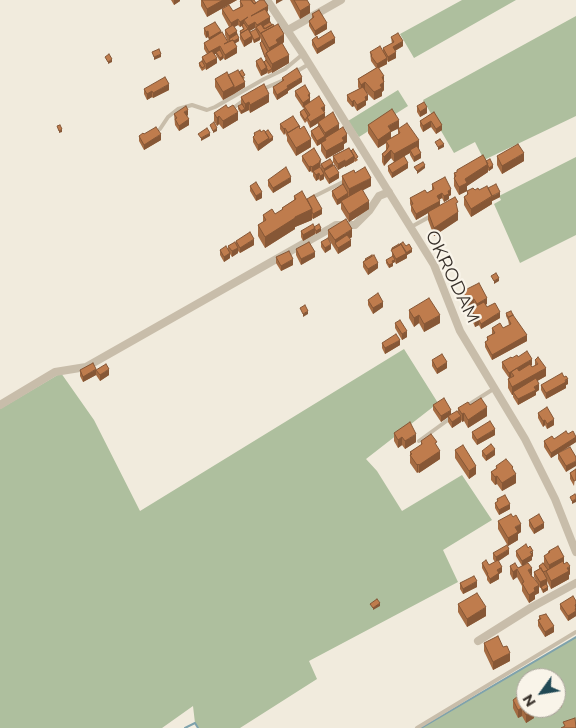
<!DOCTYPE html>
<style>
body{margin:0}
#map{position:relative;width:576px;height:728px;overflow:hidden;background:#f1ebdd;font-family:Montserrat,sans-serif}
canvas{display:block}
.north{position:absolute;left:516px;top:668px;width:50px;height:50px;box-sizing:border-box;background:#f9f4e9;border:1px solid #aba59c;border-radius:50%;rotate:238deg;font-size:14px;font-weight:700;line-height:20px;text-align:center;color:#362f29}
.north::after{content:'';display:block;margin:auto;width:18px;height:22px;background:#214955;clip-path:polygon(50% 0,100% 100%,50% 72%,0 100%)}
</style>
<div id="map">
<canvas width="576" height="728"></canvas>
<div class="north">N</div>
</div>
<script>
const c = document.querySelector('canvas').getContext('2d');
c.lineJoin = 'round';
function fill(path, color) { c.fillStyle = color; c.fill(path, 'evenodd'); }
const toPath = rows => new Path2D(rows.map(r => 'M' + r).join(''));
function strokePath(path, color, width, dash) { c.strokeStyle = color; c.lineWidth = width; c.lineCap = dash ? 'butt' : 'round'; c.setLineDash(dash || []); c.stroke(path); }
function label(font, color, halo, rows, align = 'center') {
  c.font = font + ' Montserrat,sans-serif'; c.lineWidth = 4.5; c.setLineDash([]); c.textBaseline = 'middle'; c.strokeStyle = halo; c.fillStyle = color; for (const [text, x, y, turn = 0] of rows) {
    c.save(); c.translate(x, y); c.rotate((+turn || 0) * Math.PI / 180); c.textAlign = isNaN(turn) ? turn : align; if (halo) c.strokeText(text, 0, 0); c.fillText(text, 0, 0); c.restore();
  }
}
fill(toPath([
 [462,0,516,0,414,58,400,34],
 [576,16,576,116,484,160,475,142,454,153,423,100],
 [398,90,408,106,359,137,348,121],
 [576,157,576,235,520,263,494,204,501,200,499,196],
 [404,349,438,403,366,459,377,471,402,511,462,475,492,520,443,550,458,582,309,661,317,679,240,728,198,728,195,723,193,706,162,728,0,728,0,409,61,373,94,420,140,511],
 [576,637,576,728,421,728,490,688],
 [526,678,556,678,556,708,526,708]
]), '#aebf9e');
strokePath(toPath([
 [185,728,195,723,198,728],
 [421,728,576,637]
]), '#7ea2ac', 2);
strokePath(toPath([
 [294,73,309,64],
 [263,89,284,80],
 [232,109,244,100],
 [160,129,168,117,178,109,192,105,207,110,215,107,264,79,285,69,303,54],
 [311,198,345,181],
 [411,227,431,216],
 [465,407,495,388],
 [419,441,452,417],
 [417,728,576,632]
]), '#c8bdaa', 4);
strokePath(toPath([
 [267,0,303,54,434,265,460,331,525,439,555,499,576,552],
 [288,30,341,0],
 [0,405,55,372,86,367,331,228,336,225,355,225,369,211,379,196,389,192],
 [478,641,532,607,576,583]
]), '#c8bdaa', 8);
fill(toPath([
 [171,0,180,0,180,1,174,5],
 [201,0,237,0,207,17,201,6],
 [290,0,307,0,310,13,300,19],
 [240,1,256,3,268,11,267,12,270,23,284,42,282,44,289,63,272,73,272,71,272,72,268,74,267,72,267,73,261,76,256,66,256,61,264,62,266,61,260,45,260,43,261,42,261,40,260,38,260,40,254,43,252,39,252,42,244,47,240,39,240,31,243,29,242,26,240,27,238,25,234,27,239,41,235,43,237,53,225,60,223,58,220,61,216,55,216,53,215,54,214,54,217,63,206,70,205,68,205,69,202,71,199,66,199,63,202,62,202,57,207,54,204,49,204,43,209,40,208,37,206,38,204,34,204,28,221,32,228,42,225,35,225,30,229,27,222,14,222,9,233,11,240,7],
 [255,28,256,30,250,32,249,31],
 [312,14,327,29,315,36,309,26,309,21,312,18],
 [391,37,403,46,395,51,396,58,388,62,387,60,387,64,379,68,384,81,384,90,382,92,382,96,374,100,365,91,368,100,366,101,366,105,357,111,354,106,352,107,347,101,347,95,359,89,358,87,358,79,376,68,371,61,370,52,383,52,383,48,392,44],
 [318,39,335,43,317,54,312,45,312,40],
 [239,72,245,78,243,79,245,87,223,100,215,87,215,79],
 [282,78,302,82,288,91,288,93,277,100,273,93,273,87,282,82],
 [144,89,169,90,153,98,152,97,147,100,144,94],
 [295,91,310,94,310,102,325,111,324,112,325,118,339,130,347,142,344,144,344,149,326,159,321,151,321,144,317,146,311,136,311,131,318,126,318,123,310,128,307,121,305,123,300,115,300,112,304,109,304,107,303,108,295,96],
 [241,97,269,102,250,113,249,110,245,112,245,111,245,112,241,114,238,109,238,106,241,105],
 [417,106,427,113,420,117,417,112],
 [228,108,238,120,223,129,219,124,217,126,214,121,214,113],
 [434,112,442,130,436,134,431,127,423,132,420,126,420,121],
 [174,114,188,115,187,116,189,125,179,131,175,125],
 [280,124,300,128,311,147,296,156,287,141,287,137,285,133,284,135,280,129],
 [368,125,399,128,419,148,421,158,414,162,410,155,410,153,404,156,408,168,392,178,388,171,388,166,400,158,394,162,391,158,384,166,382,162,382,154,386,150,386,143,378,148,368,133],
 [399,128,398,129,398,134,391,138,391,132],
 [261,132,273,140,258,151,253,142,253,137,254,136,254,133],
 [144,134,161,140,144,150,139,141,139,136],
 [349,148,358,160,355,162,354,161,354,162,345,167,345,166,338,170,333,162,333,156],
 [302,156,321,165,320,168,321,169,321,164,333,166,339,178,329,184,324,176,324,174,324,179,320,181,319,179,316,181,313,176,313,172,312,173,311,171,309,172,302,161],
 [497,156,524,161,502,174,497,165],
 [486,161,493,168,489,171,488,170,488,172,467,186,467,191,459,195,454,186,454,173,457,172,457,170],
 [355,173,371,186,362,190,369,209,349,222,341,209,341,203,337,205,332,196,332,191,342,185,342,176],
 [268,180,291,182,273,193,268,186],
 [432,184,451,195,449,196,449,199,444,202,442,198,439,200,440,205,458,210,458,220,434,236,428,220,428,213,416,220,411,211,411,206,410,204,410,198,427,193,432,190],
 [250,186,262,198,256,201,250,191],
 [475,190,479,190,500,197,492,201,492,204,471,217,464,205,464,197,467,195,467,191],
 [294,196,307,199,322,214,313,219,312,218,312,220,295,227,295,229,265,248,258,236,258,225,263,222,263,215,275,214,282,210,282,208,294,200],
 [314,227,321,231,316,234,315,233,315,234,303,241,301,237,301,231],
 [328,230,352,237,349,239,351,246,338,254,328,238],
 [236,241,254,245,240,253,238,251,238,253,232,257,230,254,230,258,224,262,220,255,220,250,228,250,228,246,236,243],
 [321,242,331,249,325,253,321,247],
 [400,245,406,246,412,252,407,255,407,258,396,264,395,262,393,263,393,266,389,268,386,263,386,260,392,257,392,248],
 [296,249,315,257,301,265,296,255],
 [276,257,293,265,281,271,276,263],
 [365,259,378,268,368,275,363,267,363,262,365,260],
 [463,291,487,304,485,305,487,307,500,318,481,329,479,325,475,327,472,320,471,309,476,307,474,304,467,308,463,301],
 [368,300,383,307,373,314,368,305],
 [409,310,440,323,424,332,419,323,414,327,409,318],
 [506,313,527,341,492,360,485,347,485,342,487,341,487,337,492,334,492,328,503,328,509,325,508,320,506,316],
 [395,323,407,337,402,340,395,328],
 [382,343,400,345,385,354,382,348],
 [518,357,532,365,531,365,532,367,535,366,535,360,546,376,537,381,539,390,536,392,536,395,518,405,513,397,513,395,512,395,508,388,508,379,509,378,502,368,502,362],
 [432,360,447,368,437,374,432,366],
 [80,370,96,375,83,382,80,376],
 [96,370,109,375,100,381,96,375],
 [568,384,566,385,566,388,546,399,541,390,541,385],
 [433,405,451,415,458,412,458,408,470,405,487,416,468,428,464,421,462,422,461,420,461,422,452,428,448,422,448,417,441,422,433,410],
 [538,413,554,425,547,429,545,425,543,427,538,418],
 [472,432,495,435,477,445,472,438],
 [394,433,416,442,405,449,402,445,398,448,394,441],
 [568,434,576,436,576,442,551,458,544,447,544,441,554,439],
 [421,441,437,446,440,459,419,473,418,472,417,473,410,463,410,452,421,445],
 [455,450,476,474,469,479,455,458],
 [482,451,495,455,486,461,482,456],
 [558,453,576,457,566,472,558,459],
 [496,466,513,471,516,483,502,491,497,484,495,485,491,480,491,472,496,469],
 [576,469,574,486,570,479,570,473],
 [497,499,510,509,499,515,495,508,495,503,497,502],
 [529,520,544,528,534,534,529,526],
 [498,521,521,532,518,534,518,540,508,546,498,529],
 [516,551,533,556,532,557,532,560,525,564,532,576,539,593,535,595,535,599,529,603,522,591,522,586,517,577,513,580,510,574,510,566,518,568,522,566,516,556],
 [548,551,564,557,564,564,570,574,569,575,569,579,551,589,547,581,548,590,543,593,541,589,541,587,540,588,534,577,534,572,539,569,539,566,544,563,544,556,548,554],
 [493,553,509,554,498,561,502,572,499,574,499,579,490,584,487,580,487,577,482,568,482,563,489,565,495,562,493,559],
 [460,583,477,587,463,594,460,589],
 [576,601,576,616,568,621,560,609,560,604],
 [458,604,486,616,467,627,458,612],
 [539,616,554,632,545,637,538,626,538,620,539,619],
 [484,643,503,647,510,661,493,670,484,651],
 [513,700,534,718,526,723,522,716,518,718,513,708]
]), '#a46b42');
fill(toPath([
 [174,0,180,0,180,1,174,5],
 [223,0,237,0,207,17,207,9],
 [276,0,283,0,276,4],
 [310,5,310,13,300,19,300,11],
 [268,6,268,11,251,21,251,16],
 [248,17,244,20,244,24,240,27,240,22],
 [270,17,270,23,258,30,257,27,257,25],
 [238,19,238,25,231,29,231,23],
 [255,22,255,28,248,32,248,26],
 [327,23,327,29,315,36,315,31],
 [208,31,208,37,206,38,206,32],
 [221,31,221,36,209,43,209,38],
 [237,31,237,37,229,39,229,42,229,36],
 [284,34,284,42,269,54,269,48,276,40],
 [252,36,252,42,244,47,244,41],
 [260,37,260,40,254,43,254,40],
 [239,38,239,41,231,46,231,43],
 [335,38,335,43,317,54,317,49],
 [403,41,403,46,393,52,393,47],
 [220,46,220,52,209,57,209,52],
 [237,47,237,53,225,60,225,55],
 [396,52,396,58,388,62,388,57],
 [161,54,161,57,154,60,154,57],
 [289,55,289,63,272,73,272,64],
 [223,56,223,59,220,61,220,58],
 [217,58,217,63,206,70,206,64],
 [387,58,387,64,377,69,377,64],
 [112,59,112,62,108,64,108,62],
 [267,67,267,73,261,76,261,71],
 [384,76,384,90,382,92,382,96,374,100,374,92,380,85,382,77],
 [302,77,302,82,288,91,288,93,277,100,277,95,287,86],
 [245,82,245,87,234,94,234,88],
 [365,82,365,91,361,93,361,85],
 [169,84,169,90,153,98,153,93],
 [234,86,234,94,223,100,223,92],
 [152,91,152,97,147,100,147,94],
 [269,94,269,102,250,113,250,105],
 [310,94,310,103,304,106,304,107,303,108,303,103,308,95],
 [368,95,368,100,366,101,366,105,357,111,357,105,365,97],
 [354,100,354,106,352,107,352,102],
 [249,102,249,110,245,112,245,104],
 [325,106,325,111,321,113,321,108],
 [427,107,427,113,420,117,420,112],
 [245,109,245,112,241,114,241,111],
 [188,110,188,115,184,118,184,112],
 [238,112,238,120,223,129,223,121],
 [325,113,325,119,310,128,310,122],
 [219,116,219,124,217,126,217,118],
 [189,119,189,125,179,131,179,126],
 [399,120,399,128,391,132,391,139,386,141,386,143,378,148,378,140,388,126],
 [431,121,431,127,423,132,423,126],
 [339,124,339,132,325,139,325,133],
 [442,125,442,130,436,134,436,129],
 [217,128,217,131,213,133,213,131],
 [285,128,285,133,284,135,284,129],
 [62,129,62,132,59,133,59,131],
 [210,133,210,136,201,141,201,138],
 [161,134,161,140,144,150,144,145],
 [347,134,347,142,344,144,344,149,326,159,326,151,342,138],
 [325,136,325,141,317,146,317,141],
 [273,137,273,140,258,151,258,145,269,138],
 [311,139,311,147,296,156,296,148],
 [419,140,419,148,410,150,410,153,394,162,394,154],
 [444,144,444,147,438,150,438,147],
 [391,150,391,158,384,166,384,157],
 [421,153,421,158,414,162,414,157],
 [524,153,524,161,502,174,502,166],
 [354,156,354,162,345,167,345,162],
 [321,160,320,168,313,171,312,173,312,167],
 [345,160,345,166,338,170,338,164],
 [333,163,333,168,324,171,324,174,324,169],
 [408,163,408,168,392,178,392,173],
 [488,164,488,172,467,186,467,191,459,195,459,187,465,179],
 [425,165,425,168,417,174,417,171],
 [493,165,493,168,489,171,489,168],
 [311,166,311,171,309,172,309,167],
 [319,173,319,179,316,181,316,175],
 [339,173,339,178,329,184,329,179],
 [324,174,324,179,320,181,320,176],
 [291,177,291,182,273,193,273,188],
 [371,178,371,186,349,198,349,189],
 [451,189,451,195,449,196,449,199,444,202,444,196,448,191],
 [262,192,262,198,256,201,256,196],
 [500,192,500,197,492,201,492,204,471,217,471,209],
 [348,193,348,199,341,201,341,203,337,205,337,200],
 [442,193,442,198,437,201,437,196],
 [369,201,369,209,349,222,349,214],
 [440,201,440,206,416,220,416,214],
 [312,209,312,220,295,227,295,229,265,248,265,237,295,217],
 [322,209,322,214,313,219,313,214],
 [458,212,458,220,434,236,434,228],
 [315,228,315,234,303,241,303,235],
 [321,228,321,231,316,234,316,231],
 [352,229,352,237,337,246,335,243,335,248,335,240],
 [254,239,254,245,240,253,240,248],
 [351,240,351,246,338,254,338,248],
 [331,244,331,249,325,253,325,248],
 [238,248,238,253,232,257,232,251],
 [412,249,412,252,407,255,407,258,396,264,396,259],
 [315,252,315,257,301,265,301,259],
 [230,253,230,258,224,262,224,257],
 [293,259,293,265,281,271,281,266],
 [395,260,395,262,393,263,393,266,389,268,389,265,392,261],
 [378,263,378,268,368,275,368,269],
 [499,278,499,281,494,284,494,281],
 [487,298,487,304,477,309,477,304],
 [474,299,474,304,467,308,467,303],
 [383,302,383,307,373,314,373,308],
 [308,311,308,314,303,317,303,314],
 [500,312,500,318,481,329,481,324],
 [419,315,419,323,414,327,414,318],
 [440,315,440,323,424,332,424,324],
 [479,320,479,325,475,327,475,322],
 [407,331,407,337,402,340,402,334],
 [527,335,527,341,492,360,492,355],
 [400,340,400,345,385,354,385,348],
 [532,359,532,365,514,376,511,372,511,377,509,378,509,373],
 [447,362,447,368,437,374,437,369],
 [546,368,546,376,515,394,513,392,513,395,512,395,512,387],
 [96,369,96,375,83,382,83,377],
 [109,369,109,375,100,381,100,375],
 [568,379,568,384,566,385,566,388,546,399,546,393],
 [539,384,539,390,536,392,536,395,518,405,518,399],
 [487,407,487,416,468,428,468,420],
 [451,410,451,415,441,422,441,416],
 [464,413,464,421,462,422,462,414],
 [461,416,461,422,452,428,452,422],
 [554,419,554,425,547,429,547,424],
 [545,420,545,425,543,427,543,421],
 [495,429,495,435,477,445,477,440],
 [416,434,416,442,405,449,405,441],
 [402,437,402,445,398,448,398,440],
 [576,437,576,442,551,458,551,453],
 [495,449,495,455,486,461,486,456],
 [440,451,440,459,419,473,419,465],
 [576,461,576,466,566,472,566,466],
 [418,464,418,472,417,473,417,465],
 [476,466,476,474,469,479,469,471],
 [516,474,516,483,502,491,502,483],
 [497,476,497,484,495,485,495,477],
 [576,499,576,502,572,504,572,501],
 [510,504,510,509,499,515,499,510],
 [544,523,544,528,534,534,534,529],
 [521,524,521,532,518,534,518,540,508,546,508,538,515,527],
 [509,549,509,554,496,563,496,557],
 [533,551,533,556,532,557,532,560,522,566,522,561],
 [564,557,564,565,549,574,549,565],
 [570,566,570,574,569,575,569,579,551,589,551,581],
 [502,567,502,572,499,574,499,579,490,584,490,579,497,570],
 [532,568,532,576,528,570],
 [517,569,517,577,513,580,513,572],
 [547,579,547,584,540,588,540,582],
 [477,581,477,587,463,594,463,589],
 [539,585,539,593,535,595,535,599,529,603,529,595,534,588],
 [548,587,548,590,543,593,543,590],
 [380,603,380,606,373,610,373,608],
 [576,604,576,616,568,621,568,616],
 [486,607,486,616,467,627,467,619],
 [554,626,554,632,545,637,545,632],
 [510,653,510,661,493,670,493,662],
 [562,688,562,707,553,711,553,708,556,708,556,701,560,689],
 [522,708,522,716,518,718,518,710],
 [534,710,534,718,526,723,526,715]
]), '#865736');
const building = toPath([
 [202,0,223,0,207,9,202,0],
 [241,0,251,0,254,4,260,0,264,0,268,6,251,16,265,9,270,17,257,25,255,22,248,26,244,20,248,17,240,22,238,19,231,23,222,9,229,5,233,11,243,6,240,1,241,0],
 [251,0,254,0,256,3,254,4,251,0],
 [294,0,307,0,310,5,300,11,294,0],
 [319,10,327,23,315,31,309,21,314,17,312,14,319,10],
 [215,22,221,31,209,38,208,31,206,32,204,28,215,22],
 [270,22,272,25,265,29,263,26,270,22],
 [244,23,248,29,241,33,240,31,244,29,242,25,244,23],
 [261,24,264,29,273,24,274,26,261,33,261,34,256,27,261,24],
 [278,24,284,34,276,40,278,43,269,48,261,33,278,24],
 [233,25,237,31,229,36,225,30,233,25],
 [248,29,252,36,244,41,240,34,248,29],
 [256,29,260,37,254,40,250,32,256,29],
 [331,31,335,38,317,49,312,40,317,36,318,39,331,31],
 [222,32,228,42,224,44,233,40,237,47,225,55,220,46,209,52,204,43,222,32],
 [398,33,403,41,393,47,396,52,388,57,383,48,394,42,391,37,398,33],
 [237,34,239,38,234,41,233,40,230,41,229,39,237,34],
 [262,41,268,52,266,53,266,56,265,57,260,43,262,41],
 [282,43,289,55,272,64,266,53,282,43],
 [380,46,387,58,377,64,371,56,372,55,370,52,380,46],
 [159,49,161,54,154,57,152,52,159,49],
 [220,50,223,56,220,58,216,52,220,50],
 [212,51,217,58,206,64,202,57,212,51],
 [109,54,112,59,108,62,105,57,109,54],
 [261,58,267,67,261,71,256,61,261,58],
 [266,60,272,69,268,71,264,62,266,60],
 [202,61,205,66,202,68,199,63,202,61],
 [378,67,384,76,382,77,384,82,380,85,382,88,374,92,365,82,361,85,358,79,378,67],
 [297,68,302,77,287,86,288,88,277,95,273,87,284,80,282,78,297,68],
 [238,70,245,82,234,88,234,86,228,75,238,70],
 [242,70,245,75,242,77,239,72,242,70],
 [227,72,234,86,223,92,215,79,227,72],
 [165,77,169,84,153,93,152,91,147,94,144,89,165,77],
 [264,84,269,94,250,105,249,102,245,104,241,97,264,84],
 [305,85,310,94,308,95,310,98,303,103,295,91,305,85],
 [363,87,368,95,365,97,366,100,357,105,354,100,352,102,347,95,363,87],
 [319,96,325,106,321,108,325,113,310,122,307,117,310,115,304,106,319,96],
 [424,102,427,107,420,112,417,106,424,102],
 [242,104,245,109,241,111,238,106,242,104],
 [226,105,228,108,233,105,238,112,223,121,219,116,217,118,214,113,226,105],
 [186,106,188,110,184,112,189,119,179,126,175,119,177,118,174,114,186,106],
 [304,109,308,116,305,120,300,112,304,109],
 [392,109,399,120,388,126,391,131,378,140,368,125,392,109],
 [333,112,339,124,325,133,318,122,333,112],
 [434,112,442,125,436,129,431,121,423,126,420,121,434,112],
 [293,116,300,127,299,126,288,133,285,128,284,129,280,124,293,116],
 [214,122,217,128,213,131,210,125,214,122],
 [407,123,419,140,394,154,391,150,384,157,382,154,386,151,389,146,386,141,400,133,398,129,407,123],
 [60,125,62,129,59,131,57,126,60,125],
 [299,126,300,129,304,126,311,139,296,148,287,133,299,126],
 [319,126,325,136,317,141,311,131,319,126],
 [156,127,161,134,144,145,139,136,143,133,144,134,156,127],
 [343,127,347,134,342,138,344,141,326,151,321,143,326,140,325,138,343,127],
 [207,128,210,133,201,138,198,134,207,128],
 [260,130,261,132,264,130,269,138,258,145,253,137,255,135,254,133,260,130],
 [268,130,273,137,269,140,269,138,265,132,268,130],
 [440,139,444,144,438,147,435,142,440,139],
 [518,144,524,153,502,166,497,156,518,144],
 [417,146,421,153,414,157,410,150,417,146],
 [314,148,321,160,319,161,320,162,312,167,311,166,309,167,302,156,314,148],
 [349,148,354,156,345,162,345,160,338,164,333,156,349,148],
 [353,149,358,157,355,159,354,156,351,151,353,149],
 [483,155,488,164,465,179,467,183,459,187,454,178,456,176,454,173,457,172,457,170,483,155],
 [404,156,408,163,392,173,388,166,404,156],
 [330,159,333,163,324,169,321,164,330,159],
 [490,159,493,165,489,168,486,161,490,159],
 [423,162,425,165,417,171,414,167,423,162],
 [334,165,339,173,329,179,324,171,334,165],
 [286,167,291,177,273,188,268,180,286,167],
 [320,167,324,174,320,176,319,173,316,175,313,171,320,167],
 [365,167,371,178,349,189,342,176,354,170,355,173,365,167],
 [445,177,451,189,448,191,449,194,444,196,442,193,437,196,440,201,416,214,411,205,413,204,410,198,425,190,427,193,434,189,432,184,445,177],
 [256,182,262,192,256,196,250,186,256,182],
 [343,184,348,193,337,200,332,191,343,184],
 [496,184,500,192,492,196,488,188,496,184],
 [487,186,492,196,471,209,464,197,468,194,467,191,473,188,475,190,478,188,479,190,487,186],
 [362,189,369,201,349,214,341,201,362,189],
 [302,191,312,209,295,217,295,218,265,237,258,225,266,220,263,215,272,209,275,214,283,209,282,208,296,199,294,196,302,191],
 [314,195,322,209,313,214,312,212,312,209,307,199,314,195],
 [455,197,458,202,456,203,458,212,434,228,428,212,455,197],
 [346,219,352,229,335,240,328,230,346,219],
 [313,224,315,228,303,235,301,231,313,224],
 [319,224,321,228,316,231,314,227,319,224],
 [250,232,254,239,240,248,236,241,250,232],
 [347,235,351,240,338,248,335,243,347,235],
 [328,238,331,244,325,248,321,242,328,238],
 [235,242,238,248,232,251,228,246,235,242],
 [309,242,315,252,301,259,296,249,309,242],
 [403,242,406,246,409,244,412,249,406,253,401,244,400,244,403,242],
 [399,244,400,245,392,249,392,248,399,244],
 [401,244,407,253,396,259,391,250,401,244],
 [226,246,230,253,224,257,220,250,226,246],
 [289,251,293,259,281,266,276,257,289,251],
 [372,255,372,256,366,260,365,259,372,255],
 [374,255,378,263,368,269,363,262,374,255],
 [393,256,395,260,392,261,393,263,389,265,386,260,393,256],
 [496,273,499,278,494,281,491,276,496,273],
 [479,283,487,298,477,304,474,299,467,303,463,296,465,295,463,291,479,283],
 [378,293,383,302,373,308,368,300,378,293],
 [429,298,440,315,424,324,419,315,414,318,409,310,429,298],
 [484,302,487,307,495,303,500,312,481,324,479,320,475,322,472,315,474,314,471,309,484,302],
 [305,305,308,311,303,314,300,308,305,305],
 [511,311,513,315,508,317,506,313,511,311],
 [513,315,527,335,492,355,485,342,488,340,487,337,495,333,492,328,500,323,503,328,511,324,508,318,513,315],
 [400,320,407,331,402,334,395,323,400,320],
 [396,334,400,340,385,348,382,343,396,334],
 [527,351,532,359,509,373,502,362,511,357,512,358,517,355,518,357,527,351],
 [442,354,447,362,437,369,432,360,442,354],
 [538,357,546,368,512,387,508,379,514,376,511,372,517,368,519,371,530,364,532,367,538,364,535,360,538,357],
 [93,363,96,369,83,377,80,370,93,363],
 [106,364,109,369,100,375,96,370,106,364],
 [562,373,564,377,566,376,568,379,565,380,566,382,546,393,541,385,562,373],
 [536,378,539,384,534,387,536,390,518,399,513,392,536,378],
 [444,398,451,410,441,416,433,405,444,398],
 [481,398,487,407,468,420,464,413,462,414,458,408,468,402,470,405,481,398],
 [547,407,554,419,547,424,545,420,543,421,538,413,547,407],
 [457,411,461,416,452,422,448,416,457,411],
 [490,421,495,429,477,440,472,432,490,421],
 [410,422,416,434,405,441,402,437,398,440,394,433,410,422],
 [566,431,568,434,573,431,576,437,551,453,544,441,552,436,554,439,566,431],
 [431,434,437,442,435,443,440,451,419,465,418,464,417,465,410,455,412,454,410,452,422,444,421,441,431,434],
 [491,444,495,449,486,456,482,451,491,444],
 [463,445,476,466,469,471,455,450,463,445],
 [570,447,576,457,576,461,566,466,558,453,570,447],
 [506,459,513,467,512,468,516,474,502,483,497,476,495,477,491,472,497,468,496,466,506,459],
 [576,469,576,480,574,481,570,473,576,469],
 [575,494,576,496,576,499,572,501,570,497,575,494],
 [505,495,510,504,499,510,495,503,498,501,497,499,505,495],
 [511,514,513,517,516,515,521,524,515,527,518,532,508,538,498,521,511,514],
 [539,514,544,523,534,529,529,520,539,514],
 [526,544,528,548,530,546,533,551,530,552,532,555,522,561,516,551,526,544],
 [507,545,509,549,496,557,493,553,507,545],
 [558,546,564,557,549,565,544,556,550,552,549,551,558,546],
 [486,560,489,565,498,560,502,567,497,570,499,573,490,579,487,574,488,574,482,563,486,560],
 [563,561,564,564,567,562,570,566,567,568,569,571,551,581,546,571,563,561],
 [515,563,518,568,528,563,532,568,528,570,532,577,533,577,539,585,534,588,535,591,529,595,522,583,524,582,522,578,517,569,513,572,510,566,515,563],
 [543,563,548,570,543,572,539,566,543,563],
 [541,568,547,579,540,582,534,572,541,568],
 [474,576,477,581,463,589,460,583,474,576],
 [546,584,548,587,543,590,541,587,546,584],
 [477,593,486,607,467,619,458,604,477,593],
 [573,596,576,601,576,604,575,605,576,608,575,609,576,611,568,616,560,604,573,596],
 [377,599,380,603,373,608,370,604,377,599],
 [546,614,554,626,545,632,538,620,541,619,539,616,546,614],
 [498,636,503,647,507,646,510,653,493,662,484,643,498,636],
 [556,680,558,684,560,683,562,688,560,689,562,693,559,694,562,699,556,701,556,680],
 [522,693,522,695,526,693,526,708,533,708,534,710,526,715,522,708,518,710,513,700,522,693],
 [575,718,576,728,561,728,565,726,563,722,575,718]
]);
fill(building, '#bf7c4d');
strokePath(building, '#865736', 1);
label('18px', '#362f29', '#f9f4e9', [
 ["OKRODAM",452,277,64]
]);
</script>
